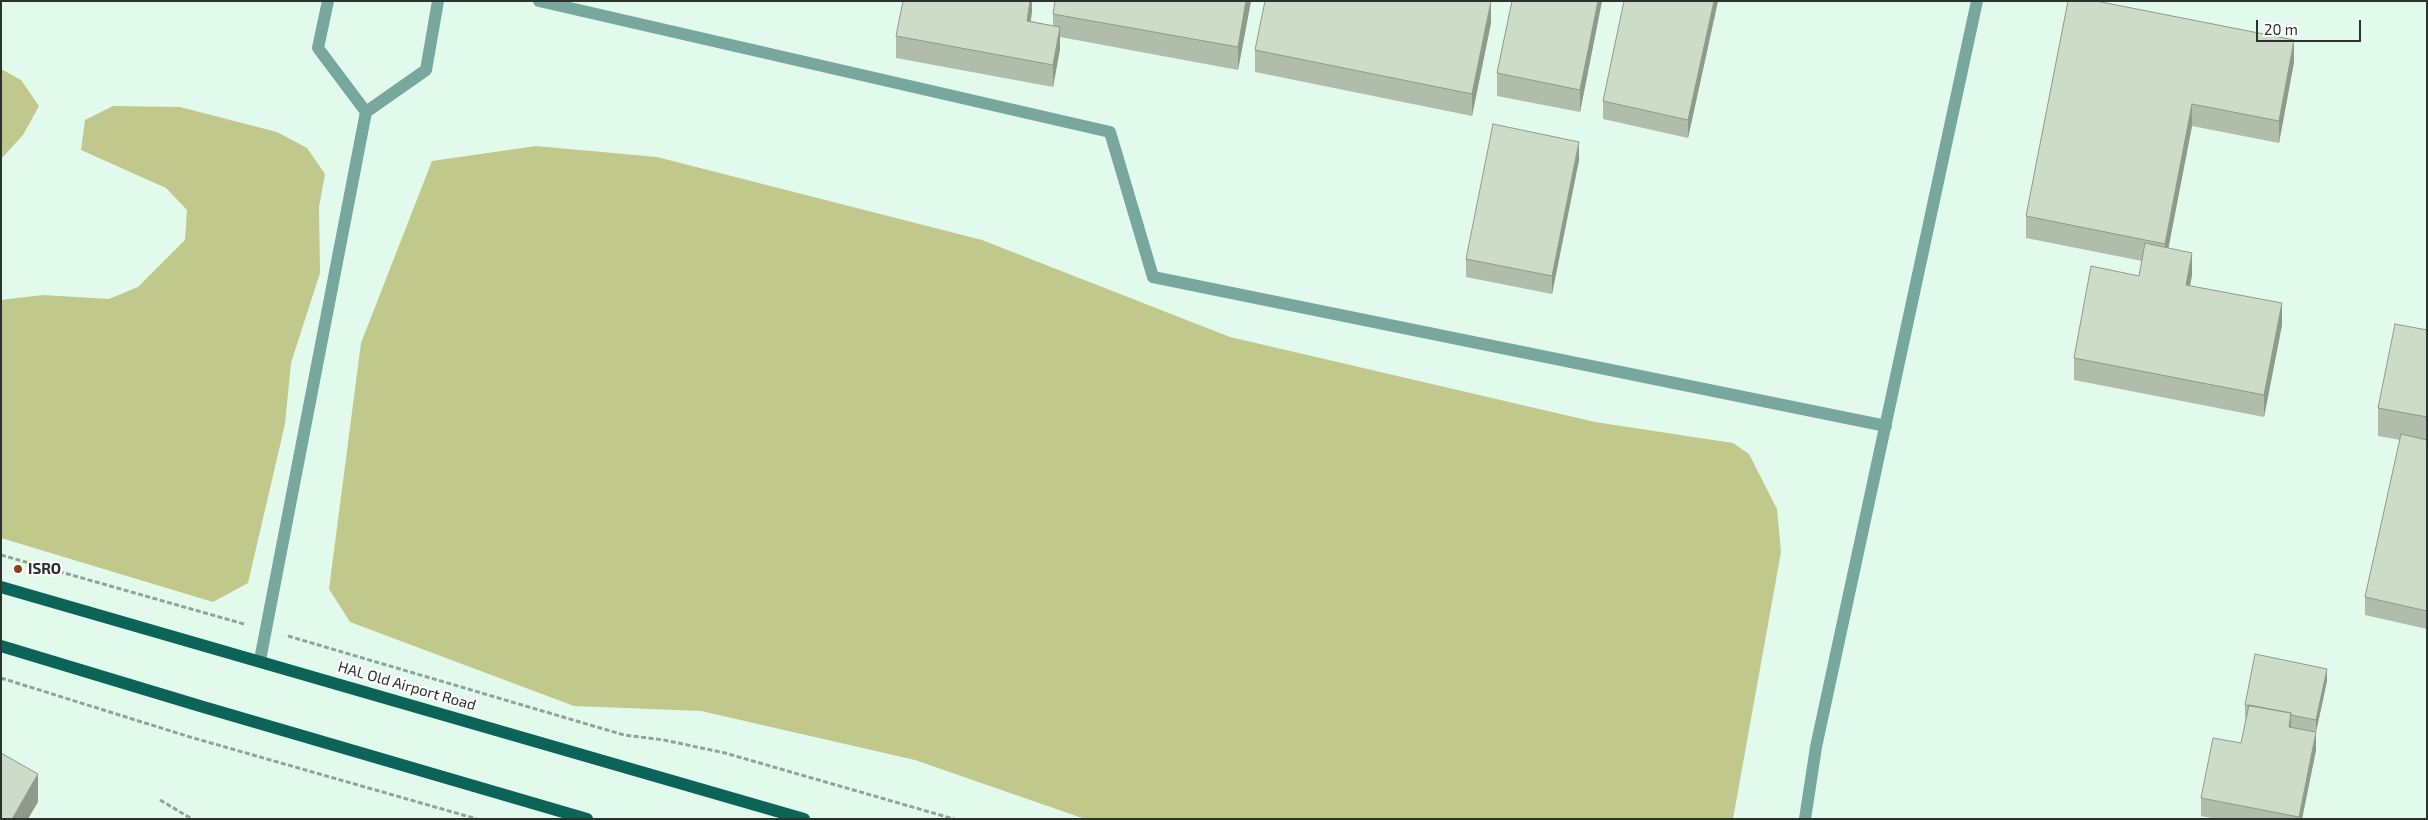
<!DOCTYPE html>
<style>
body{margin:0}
#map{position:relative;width:2428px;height:820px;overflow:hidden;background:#e2faeb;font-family:"Exo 2",sans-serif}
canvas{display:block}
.frame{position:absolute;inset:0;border:2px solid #2a332d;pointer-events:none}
.scale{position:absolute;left:2256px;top:20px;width:105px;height:22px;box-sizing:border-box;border:2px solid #2a332d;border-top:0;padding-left:6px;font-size:15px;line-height:18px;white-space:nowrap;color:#2a332d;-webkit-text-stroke:4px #fff;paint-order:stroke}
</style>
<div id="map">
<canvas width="2428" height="820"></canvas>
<div class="frame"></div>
<div class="scale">20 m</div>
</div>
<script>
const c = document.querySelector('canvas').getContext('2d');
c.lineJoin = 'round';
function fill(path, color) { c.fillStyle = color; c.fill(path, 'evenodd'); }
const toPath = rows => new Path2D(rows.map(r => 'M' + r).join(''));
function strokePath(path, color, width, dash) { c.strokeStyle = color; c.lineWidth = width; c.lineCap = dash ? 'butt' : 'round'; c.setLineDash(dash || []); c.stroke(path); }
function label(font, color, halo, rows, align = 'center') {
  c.font = font + ' "Exo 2",sans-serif'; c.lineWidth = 4.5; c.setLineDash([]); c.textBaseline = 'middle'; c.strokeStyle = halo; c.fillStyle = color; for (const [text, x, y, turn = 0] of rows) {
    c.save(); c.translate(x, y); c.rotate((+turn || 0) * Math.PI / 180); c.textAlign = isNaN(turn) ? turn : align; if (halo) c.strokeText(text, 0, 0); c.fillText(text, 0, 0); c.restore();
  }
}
fill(toPath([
 [1,69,21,80,39,106,23,135,1,159],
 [113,106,180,107,277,132,307,148,325,174,319,207,320,273,291,363,285,424,248,583,213,602,1,538,1,300,43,295,109,299,138,287,185,240,187,210,166,188,81,150,85,120],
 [536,146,657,157,982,240,1230,337,1595,422,1733,443,1749,454,1777,509,1781,552,1733,819,1085,819,915,760,701,711,574,706,350,622,329,589,361,343,432,161]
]), '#c0c88b');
strokePath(toPath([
 [1,555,244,624],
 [288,636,624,735,664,740,725,753,954,819],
 [1,678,190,737,477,819],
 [160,800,192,819]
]), '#91a398', 3, [5, 2.5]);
strokePath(toPath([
 [328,1,318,48,366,112],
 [539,1,1110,132,1153,277,1886,426],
 [260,660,366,112,426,70,438,1],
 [1805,819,1816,747,1977,1]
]), '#78a79d', 12);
strokePath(toPath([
 [1,587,804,819],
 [1,646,200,706,587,819]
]), '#0b6457', 12);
fill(toPath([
 [1032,1,1032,11,1031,21,1053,26,1053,14,1251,1,1238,70,1060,37,1060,49,1053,87,896,58,896,36],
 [1512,1,1602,1,1580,112,1497,96,1497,73],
 [1718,1,1688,138,1603,119,1603,101],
 [2068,1,2294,62,2279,143,2192,126,2168,248,2192,275,2190,286,2282,325,2264,417,2074,380,2074,358,2139,276,2142,261,2026,238,2026,216],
 [1491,23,1472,116,1255,72,1255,50],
 [1579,160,1552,294,1466,277,1466,259],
 [2427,330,2427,629,2365,615,2365,597,2400,440,2378,436,2378,408],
 [2327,681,2316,732,2316,750,2302,819,2217,819,2201,816,2201,798,2241,743,2246,718,2245,718,2245,705]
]), '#b0bdab');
fill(toPath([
 [1030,1,1032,1,1032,11,1027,43,1027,21],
 [1246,1,1251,1,1238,70,1238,47],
 [1491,1,1491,23,1472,116,1472,94],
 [1598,1,1602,1,1580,112,1580,90],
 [1714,1,1718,1,1688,138,1688,120],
 [1060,27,1060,49,1053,87,1053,65],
 [2294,40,2294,62,2279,143,2279,121],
 [2192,104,2192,126,2165,266,2165,244],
 [1579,142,1579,160,1552,294,1552,276],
 [2192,253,2192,275,2186,307,2186,285],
 [2282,303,2282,325,2264,417,2264,395],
 [2327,669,2327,681,2316,732,2316,750,2302,819,2299,819,2316,733,2316,720],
 [2291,713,2291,731,2289,727],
 [38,774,38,802,28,819,12,819]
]), '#909a8b');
const building = toPath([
 [903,1,1030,1,1027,21,1060,27,1053,65,896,36,903,1],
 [1055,1,1246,1,1238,47,1053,14,1055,1],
 [1265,1,1491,1,1472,94,1255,50,1265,1],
 [1512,1,1598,1,1580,90,1497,73,1512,1],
 [1624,1,1714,1,1688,120,1603,101,1624,1],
 [2068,1,2096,1,2294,40,2279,121,2192,104,2165,244,2026,216,2068,1],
 [1493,124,1579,142,1552,276,1466,259,1493,124],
 [2145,243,2192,253,2186,285,2282,303,2264,395,2074,358,2091,266,2139,276,2145,243],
 [2395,324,2427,330,2427,417,2378,408,2395,324],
 [2401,434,2427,440,2427,611,2365,597,2401,434],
 [2255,654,2327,669,2316,720,2291,715,2291,713,2245,705,2255,654],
 [2249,705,2291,713,2289,727,2316,732,2299,817,2201,798,2213,738,2241,743,2249,705],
 [1,753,38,774,12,819,1,819,1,753]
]);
fill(building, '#cddcc7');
strokePath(building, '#909a8b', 1);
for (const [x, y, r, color] of [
 [18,569,5,"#884318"]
]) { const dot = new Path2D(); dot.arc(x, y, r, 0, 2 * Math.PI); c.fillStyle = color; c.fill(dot); strokePath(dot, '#fff', 2); }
label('bold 15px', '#2a332d', '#fff', [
 ["ISRO",28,569]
], 'left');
label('15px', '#2a332d', '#fff', [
 ["HAL Old Airport Road",407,686,16]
]);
</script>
